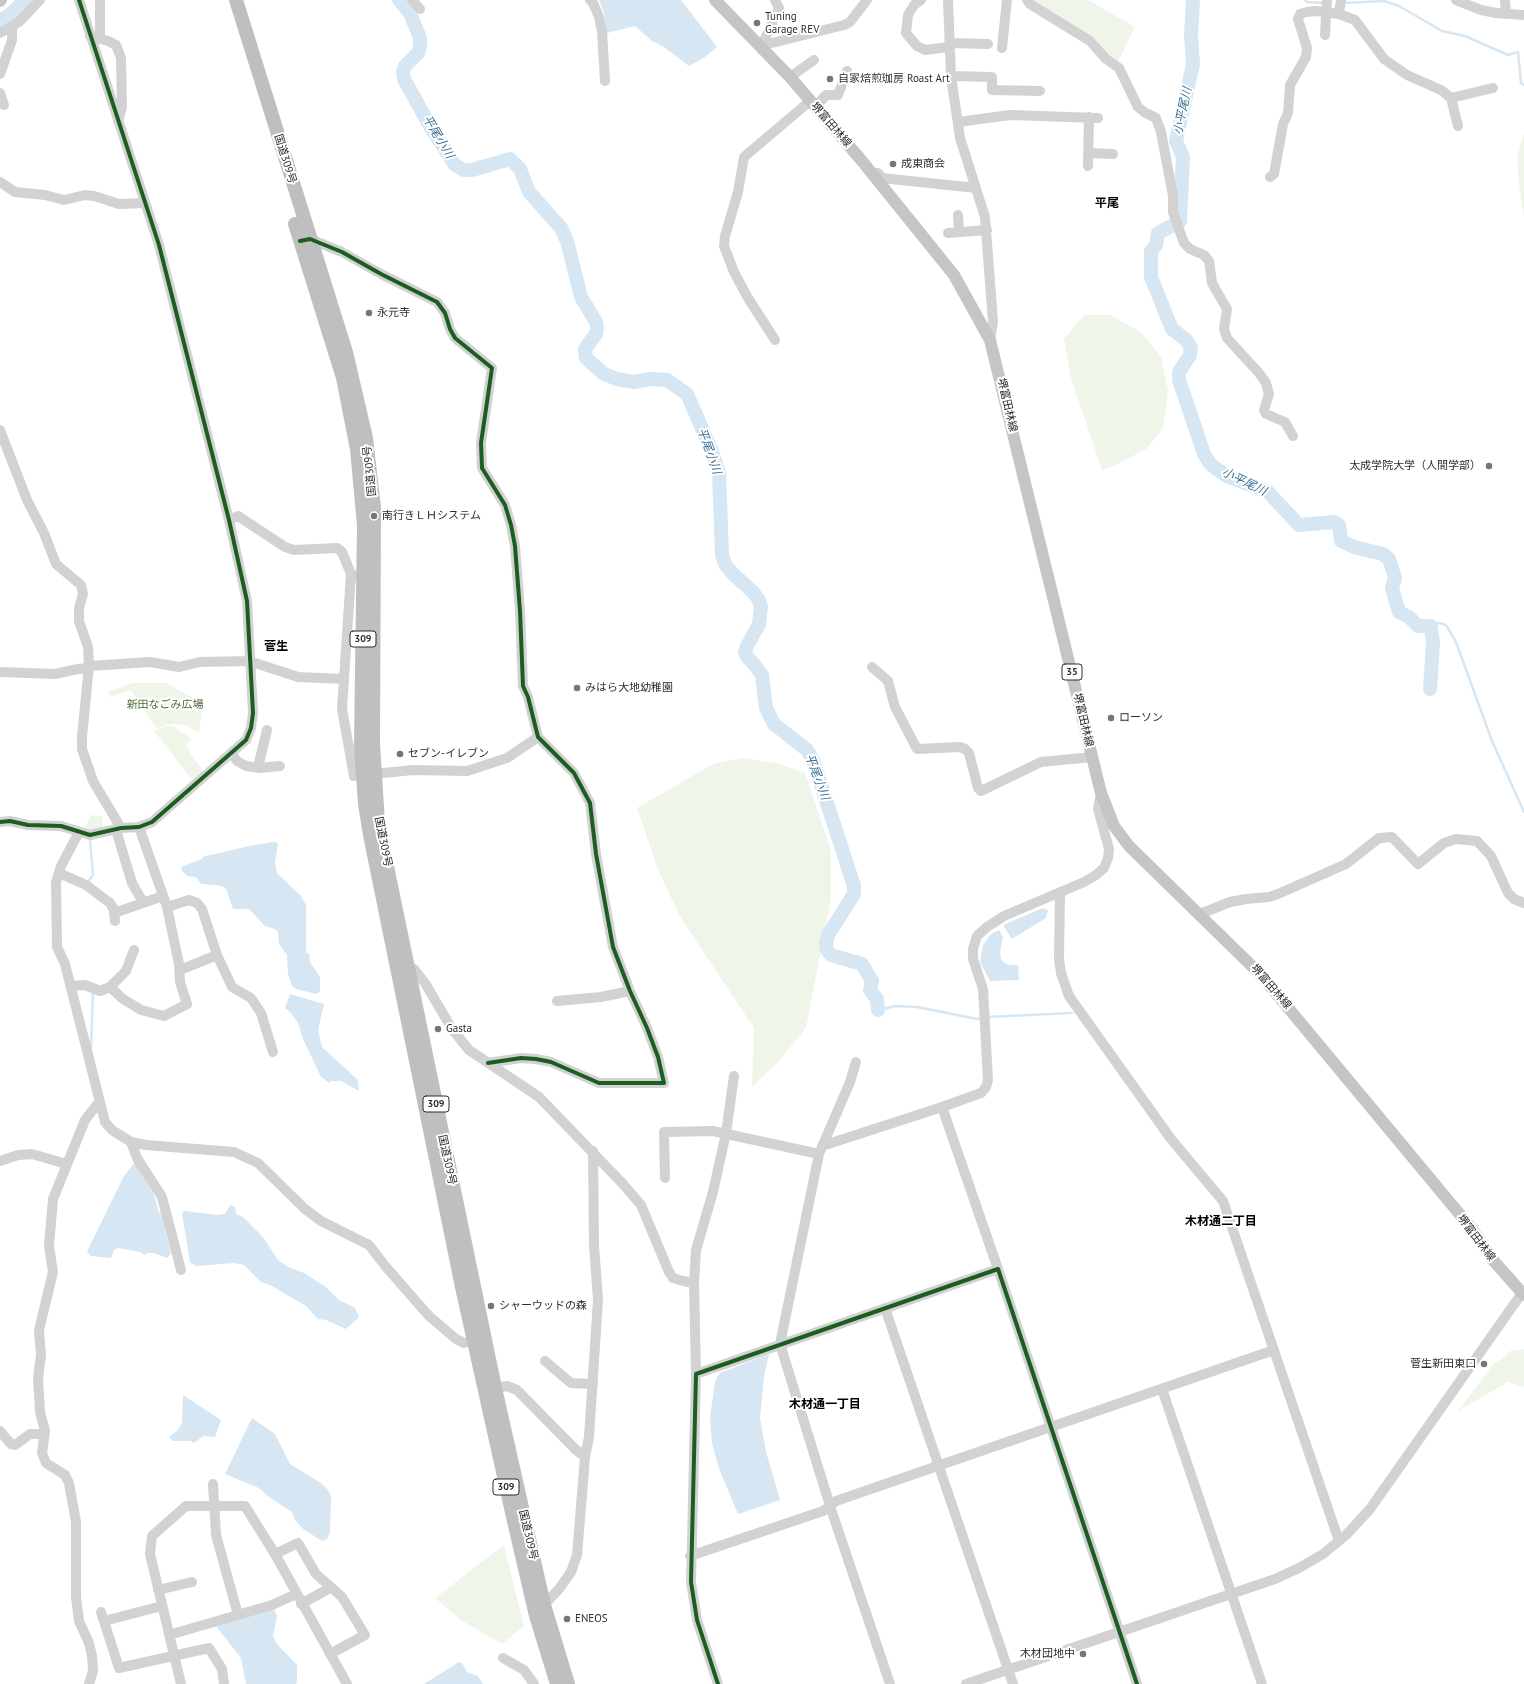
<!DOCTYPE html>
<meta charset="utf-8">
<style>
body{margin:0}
canvas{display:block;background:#fff}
</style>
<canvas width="1524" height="1684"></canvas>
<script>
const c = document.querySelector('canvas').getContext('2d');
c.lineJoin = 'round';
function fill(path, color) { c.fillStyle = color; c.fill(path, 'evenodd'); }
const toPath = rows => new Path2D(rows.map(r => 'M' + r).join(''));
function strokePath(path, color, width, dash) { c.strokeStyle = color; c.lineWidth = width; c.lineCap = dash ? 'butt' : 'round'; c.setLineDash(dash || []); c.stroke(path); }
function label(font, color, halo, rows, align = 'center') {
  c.font = font + ' "PT Sans","Noto Sans JP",sans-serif'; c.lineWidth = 4; c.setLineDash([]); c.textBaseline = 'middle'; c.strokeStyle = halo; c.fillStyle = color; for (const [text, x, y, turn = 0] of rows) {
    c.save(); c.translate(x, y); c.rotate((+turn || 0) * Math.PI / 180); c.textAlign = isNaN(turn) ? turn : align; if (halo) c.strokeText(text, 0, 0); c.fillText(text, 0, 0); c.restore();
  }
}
fill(toPath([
 [1032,0,1088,0,1135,27,1118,62],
 [1524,133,1524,217,1519,185,1517,157],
 [1084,315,1110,315,1141,332,1161,357,1168,391,1163,429,1146,449,1116,465,1102,470,1071,378,1064,339],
 [132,683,167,683,198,701,202,710,199,733,187,726,177,724,171,724,156,728,131,690,110,697,108,692],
 [173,726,192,739,186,744,192,756,203,771,193,781,154,731,163,727],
 [743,758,776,763,805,773,831,851,831,898,806,1028,779,1061,752,1087,754,1028,679,915,657,867,637,808,713,764],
 [91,815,103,817,102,829,83,831],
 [1524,1349,1524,1387,1508,1382,1458,1411,1494,1363,1502,1359,1510,1351],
 [504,1545,524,1626,502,1644,461,1620,435,1598]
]), '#f0f5ea');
fill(toPath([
 [599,0,681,0,717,47,705,57,689,66,664,47,652,41,635,26,607,33,604,13],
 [273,842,278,843,275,862,277,873,301,896,306,905,306,952,309,954,310,962,320,977,320,992,316,994,296,989,292,986,288,974,287,955,279,944,278,932,275,929,265,926,249,909,233,909,227,891,224,887,217,885,201,884,196,877,187,876,182,871,181,867,202,859,202,857,249,846],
 [1043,908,1048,910,1046,918,1012,939,1003,925],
 [999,930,1003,937,1000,952,1001,960,1008,965,1018,965,1019,980,990,981,980,962,983,945,991,934],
 [290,994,324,1004,318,1030,322,1047,358,1080,359,1091,341,1081,331,1081,329,1083,321,1077,303,1039,298,1023,291,1013,285,1008],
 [135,1162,154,1195,159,1213,161,1212,171,1254,167,1258,154,1253,147,1253,145,1255,140,1252,118,1248,114,1250,111,1258,91,1256,87,1252,92,1241,124,1176],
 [230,1205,235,1207,236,1214,243,1217,263,1237,278,1260,288,1267,304,1273,326,1287,339,1300,355,1308,359,1317,346,1329,326,1320,318,1319,306,1306,270,1285,261,1282,244,1265,234,1263,197,1266,190,1263,182,1213,184,1211,218,1215,225,1214],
 [769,1354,764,1376,760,1418,766,1452,780,1500,738,1514,720,1471,712,1444,710,1418,715,1381,720,1373],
 [183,1395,221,1420,215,1437,203,1436,194,1443,190,1441,173,1441,169,1437,178,1430,182,1423],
 [252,1418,275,1434,290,1464,321,1483,328,1490,331,1496,330,1532,327,1539,322,1541,303,1529,295,1520,292,1512,269,1497,259,1488,225,1474],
 [274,1609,277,1616,273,1636,276,1643,297,1665,297,1681,296,1684,246,1684,241,1658,216,1626],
 [459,1662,462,1663,467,1672,478,1676,483,1684,424,1684]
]), '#d6e6f2');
strokePath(toPath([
 [1305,0,1307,2,1324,3],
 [1343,3,1384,1,1399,6,1442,31,1465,36,1508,55,1518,52,1521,83,1524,85],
 [1431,626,1439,623,1446,625,1456,642,1492,741,1524,812],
 [87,883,93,875,90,840],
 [878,1010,896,1006,917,1007,977,1019,982,1018],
 [987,1017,1072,1013],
 [91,1049,93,992]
]), '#d6e6f2', 2.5);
strokePath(toPath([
 [399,0,410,13,420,38,420,46,418,53,405,66,403,72,404,79,430,126,455,165,464,170,472,170,510,159,520,169,529,192,561,228,567,241,581,297,596,322,597,328,596,334,585,349,586,358,604,374,617,379,634,382,651,379,667,380,687,394,711,449,719,473,722,555,725,564,732,573,753,592,759,600,761,607,759,624,747,646,745,652,747,657,754,664,762,675,766,708,774,724,807,750,813,760,854,886,854,894,828,935,826,943,827,950,831,955,862,964,872,981,870,990,877,999,878,1010],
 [0,21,11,14,25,0],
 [1180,221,1183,157,1176,141,1193,64,1191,36,1193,0],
 [1175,224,1158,233,1156,245,1151,251,1151,277,1172,329,1186,340,1191,348,1190,355,1179,372,1179,380,1204,454,1211,465,1227,476,1268,492,1299,525,1334,522,1339,525,1341,541,1354,547,1383,554,1389,559,1395,578,1392,588,1399,612,1409,617,1418,626,1431,626,1433,644,1430,689]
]), '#d6e6f2', 14);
strokePath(toPath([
 [412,0,420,9],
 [590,0,593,3,599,17,602,31,605,81],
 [921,0,914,5,908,15,906,33,917,46,925,50,949,47],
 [948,0,951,76,960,138,985,217,993,322,990,340],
 [1027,0,1030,4,1090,41,1106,59,1119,68,1138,107,1144,112,1156,118,1161,132,1173,196,1173,212,1184,243,1190,249,1204,255,1209,261,1212,283,1227,309,1224,329,1227,338,1259,373,1266,383,1269,394,1264,410,1266,414,1285,422,1293,436],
 [1456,0,1481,10,1496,13,1524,15],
 [1505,0,1506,14],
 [1339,14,1341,0],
 [0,33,19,22,40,0],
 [1325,35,1326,16],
 [90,36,108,41,116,45,121,58,122,107,118,121],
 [100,39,100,0],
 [949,43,988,44],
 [764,45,844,25,850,22,867,0],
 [761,47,779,8,775,0],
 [1002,48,1007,0],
 [0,74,12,40,12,27],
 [951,76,992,77,992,90,1040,91],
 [790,77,814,60],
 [0,93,4,105],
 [1451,98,1493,88],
 [815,107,826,95,838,95,847,71],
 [958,122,1010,115,1098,118],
 [1088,153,1113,154],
 [1088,166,1089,117],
 [873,174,878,173,882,178,976,188],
 [1270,177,1274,174,1283,124,1288,113,1290,85,1306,57,1307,48,1298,19,1300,14,1307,12,1316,11,1339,14,1355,20,1384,59,1407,75,1441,90,1451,98,1458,126],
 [0,182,15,192,45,195,64,200,85,195,94,196,119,204,145,203],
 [958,215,959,232],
 [948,233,987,230],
 [306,240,310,239,342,252,381,274,437,302,445,313,450,329,455,338,492,368,481,443,482,468,505,505,511,525,515,546,520,611,523,686,528,697,538,737,574,773,590,803,596,854,613,947,630,991,647,1028,658,1057,664,1083,599,1083,551,1062,536,1059,521,1058,488,1063],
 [775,340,748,298,734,272,724,246,725,236,738,192,744,157,810,101],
 [0,430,27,500,44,533,56,564,81,585,83,594,79,608,79,621,88,647,89,666,82,737,82,749,93,781,121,828],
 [229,520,238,516,285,547,294,550,337,548,342,552,351,574,356,576],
 [351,574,342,709,354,776,413,770,467,771,507,758,538,737],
 [89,666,150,662,179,667,200,662,249,661,298,677,344,679],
 [872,667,888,681,895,707,917,749,960,747,965,749,969,753,978,788,981,791,1041,762,1092,757],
 [0,672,55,674,78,669,89,668],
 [231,753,237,761,246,766,260,768,280,766],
 [259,763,267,730],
 [0,822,10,821,28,825,61,826,90,835,121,828,139,827,152,822,246,740,251,728,253,713,247,601,229,520,159,245,79,0],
 [139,827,167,907,189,900,197,903,202,909,217,955,232,987,251,998,261,1013,273,1052],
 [116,830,132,883,143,902],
 [79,832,61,866,56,882,57,947,65,964,105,1122,112,1130,131,1142,146,1145,234,1152,258,1163,305,1209,321,1221,369,1245,386,1267,429,1316,456,1339,464,1343,480,1339],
 [59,873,86,885,110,903,114,910,115,921],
 [1060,892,1059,959,1061,973,1069,996,1171,1139,1223,1201,1339,1541],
 [114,913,163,896],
 [1200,914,1230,902,1246,899,1269,897,1278,894,1346,864,1379,838,1392,837,1418,864,1444,843,1456,839,1477,841,1491,856,1508,893,1514,899,1524,903],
 [407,965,414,969,425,983,452,1029,469,1050,539,1097,623,1184,641,1205,669,1272,673,1278,683,1281,694,1283],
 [180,970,217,955],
 [70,986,85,985,100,991,110,987,123,999,141,1010,164,1016,187,1004,180,982,179,964,167,907],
 [110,987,126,971,134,950],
 [557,1001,601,997,630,991],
 [856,1062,850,1082,819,1154,780,1344,831,1509,890,1684],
 [942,1107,998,1269],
 [131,1142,137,1158,162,1197,181,1270],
 [822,1146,942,1107,981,1093,986,1087,988,1080,983,989,973,959,973,949,977,936,987,927,1004,916,1084,882,1096,875,1104,868,1108,858,1109,849,1098,809,1101,793],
 [0,1161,18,1155,32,1154,66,1164],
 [665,1178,664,1132,713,1131,819,1154],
 [885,1308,1013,1684],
 [545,1361,571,1383,593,1384],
 [696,1374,694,1283,696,1250,713,1192,726,1133,734,1076],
 [495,1388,507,1386,517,1390,575,1449,585,1457],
 [1162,1389,1262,1684],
 [0,1431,11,1444,15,1445,30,1434,44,1434],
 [213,1484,216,1535,238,1615],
 [275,1554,298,1543,316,1574,342,1597,365,1635,330,1654],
 [690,1556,823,1511,836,1501,1274,1350],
 [158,1590,192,1582],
 [301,1604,330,1588],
 [544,1605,559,1589,571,1572,577,1555,585,1457,589,1437,598,1300,594,1245,593,1151],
 [101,1612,119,1668,209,1648,222,1669,224,1684],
 [104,1621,162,1606],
 [169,1635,272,1605,296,1594],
 [503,1658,524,1670,534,1684],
 [89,1684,93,1671,92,1656,89,1643,79,1621,76,1597,76,1522,69,1483,65,1475,46,1463,42,1453,45,1431,40,1412,38,1378,41,1355,39,1330,53,1272,49,1246,53,1199,85,1120,99,1102],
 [181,1684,150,1554,152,1536,186,1506,245,1506,275,1554,347,1684],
 [718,1684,697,1620,691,1582,696,1374,998,1269,1137,1684],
 [966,1684,1275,1579,1299,1568,1323,1554,1346,1535,1370,1509,1522,1293]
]), '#d2d2d2', 10);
strokePath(toPath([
 [715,0,790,77,862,161,954,275,990,340,1101,793,1114,826,1129,846,1260,974,1472,1229,1492,1259,1524,1295],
 [0,1,1,0]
]), '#c5c5c5', 12);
strokePath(toPath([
 [236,0,346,352,366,438,374,507,373,744,378,823,495,1388,544,1605,568,1684],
 [295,224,343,378,357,449,364,525,361,746,365,804,370,835,462,1287,513,1517,536,1616,557,1684]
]), '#bfbfbf', 14);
strokePath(toPath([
 [1326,16,1327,0]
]), '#d2d2d2', 10);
strokePath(toPath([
 [300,241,310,239,342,252,381,274,437,302,445,313,450,329,455,338,492,368,481,443,482,468,505,505,511,525,515,546,520,611,523,686,528,697,538,737,574,773,590,803,596,854,613,947,630,991,647,1028,658,1057,664,1083,599,1083,551,1062,536,1059,521,1058,488,1063],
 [0,822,10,821,28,825,61,826,90,835,121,828,139,827,152,822,246,740,251,728,253,713,247,601,229,520,159,245,79,0],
 [718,1684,697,1620,691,1582,696,1374,998,1269,1137,1684]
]), '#1b5e20', 4);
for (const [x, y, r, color] of [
 [757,23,4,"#767676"],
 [830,79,4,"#767676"],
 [893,164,4,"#767676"],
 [369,313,4,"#767676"],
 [1489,466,4,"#767676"],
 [374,516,4,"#767676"],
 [577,688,4,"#767676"],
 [1111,718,4,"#767676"],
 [400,754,4,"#767676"],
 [438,1029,4,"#767676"],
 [491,1306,4,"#767676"],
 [1484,1364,4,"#767676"],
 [567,1619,4,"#767676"],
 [1083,1654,4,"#767676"]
]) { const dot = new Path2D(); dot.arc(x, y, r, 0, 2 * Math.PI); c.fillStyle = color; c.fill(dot); strokePath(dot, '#fff', 1.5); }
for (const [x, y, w] of [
 [363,639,26],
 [1072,672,20],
 [436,1104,26],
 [506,1487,26]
]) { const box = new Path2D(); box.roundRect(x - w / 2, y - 8, w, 16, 3); c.fillStyle = '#fff'; c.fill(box); strokePath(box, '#2d2d2d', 1); }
label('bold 10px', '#2d2d2d', null, [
 ["309",363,639],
 ["35",1072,672],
 ["309",436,1104],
 ["309",506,1487]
]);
label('11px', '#2d2d2d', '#fff', [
 ["Tuning",765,17],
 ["Garage REV",765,30],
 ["自家焙煎珈房 Roast Art",838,79],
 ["成東商会",901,164],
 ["永元寺",377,313],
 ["太成学院大学（人間学部）",1481,466,"right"],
 ["南行きＬＨシステム",382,516],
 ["みはら大地幼稚園",585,688],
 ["ローソン",1119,718],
 ["セブン-イレブン",408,754],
 ["Gasta",446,1029],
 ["シャーウッドの森",499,1306],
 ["菅生新田東口",1476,1364,"right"],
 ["ENEOS",575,1619],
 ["木材団地中",1075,1654,"right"]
], 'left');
label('11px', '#2d2d2d', '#fff', [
 ["堺富田林線",831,125,49],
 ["国道309号",285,159,73],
 ["堺富田林線",1007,405,77],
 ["国道309号",370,471,-96],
 ["堺富田林線",1083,720,77],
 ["国道309号",383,842,79],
 ["堺富田林線",1271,987,49],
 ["国道309号",447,1160,78],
 ["堺富田林線",1476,1238,53],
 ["国道309号",528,1535,77]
]);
label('11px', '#4e6b38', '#fff', [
 ["新田なごみ広場",165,705]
]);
label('italic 12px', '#366d94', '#fff', [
 ["小平尾川",1183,111,-78],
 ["平尾小川",438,137,59],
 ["平尾小川",709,451,70],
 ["小平尾川",1244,482,26],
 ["平尾小川",817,777,69]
]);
label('bold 12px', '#000', '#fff', [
 ["平尾",1107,204],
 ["菅生",276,647],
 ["木材通二丁目",1221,1222],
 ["木材通一丁目",825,1405]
]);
</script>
